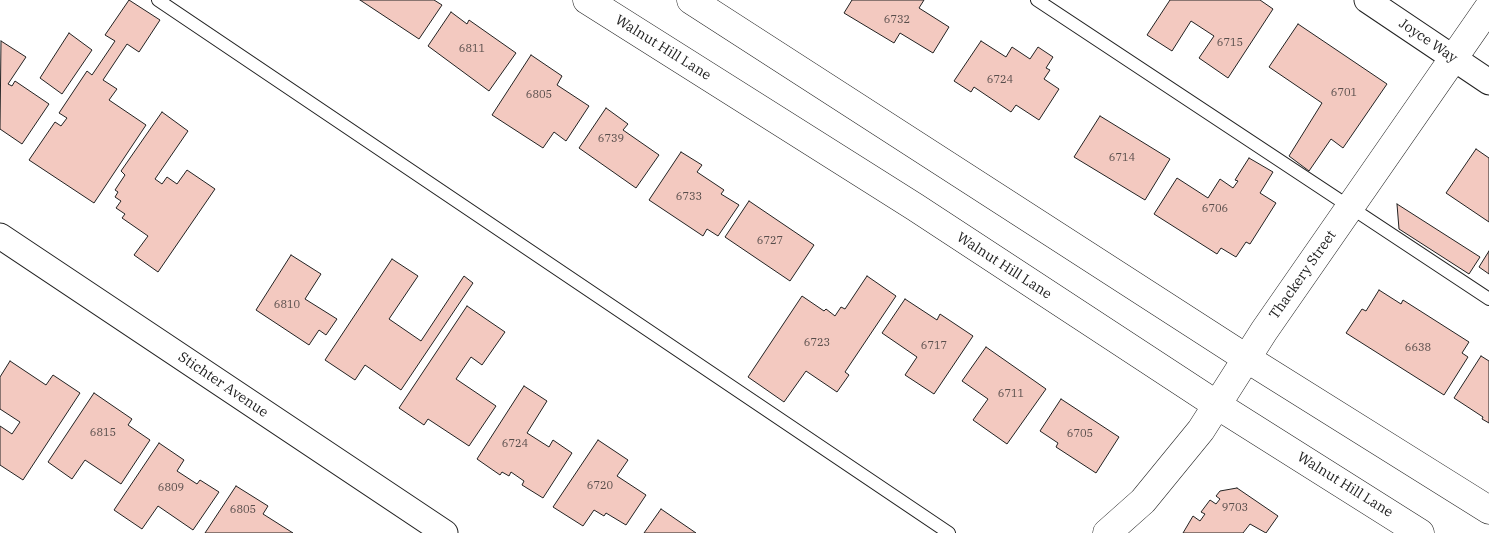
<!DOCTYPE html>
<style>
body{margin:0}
canvas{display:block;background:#fff}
</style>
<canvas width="1489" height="533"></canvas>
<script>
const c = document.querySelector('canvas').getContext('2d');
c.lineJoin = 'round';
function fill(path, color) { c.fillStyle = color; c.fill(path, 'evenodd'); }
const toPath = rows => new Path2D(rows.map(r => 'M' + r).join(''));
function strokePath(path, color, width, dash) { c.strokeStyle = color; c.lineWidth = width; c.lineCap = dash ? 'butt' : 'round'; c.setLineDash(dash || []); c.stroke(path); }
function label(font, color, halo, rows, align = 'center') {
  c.font = font + ' "IBM Plex Serif",serif'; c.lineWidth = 4; c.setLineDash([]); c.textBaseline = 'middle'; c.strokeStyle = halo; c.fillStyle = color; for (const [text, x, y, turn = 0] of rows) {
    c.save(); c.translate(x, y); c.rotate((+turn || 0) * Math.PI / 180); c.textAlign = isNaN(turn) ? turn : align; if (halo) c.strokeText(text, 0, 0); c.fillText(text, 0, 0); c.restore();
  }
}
const building = toPath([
 [129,0,160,20,139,52,127,44,103,80,117,89,109,100,146,125,94,203,29,160,55,122,61,126,67,118,59,113,87,71,92,75,115,41,105,35,129,0],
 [360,0,434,0,442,5,419,39,360,0],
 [852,0,924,0,919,8,949,27,933,53,900,33,894,43,844,13,852,0],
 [1170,0,1260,0,1273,9,1228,78,1199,58,1214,36,1191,21,1172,51,1147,35,1170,0],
 [451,12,467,24,469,20,516,53,489,91,428,46,451,12],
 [1298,24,1387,84,1343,148,1331,139,1309,171,1289,156,1322,103,1269,67,1298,24],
 [69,33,92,50,62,94,40,78,69,33],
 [1,41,26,57,8,84,12,86,15,81,49,104,22,144,0,129,1,41],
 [981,41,1006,57,1012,47,1030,59,1038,47,1053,57,1046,68,1050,70,1044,79,1059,89,1039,120,1016,105,1011,112,974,87,971,92,954,81,981,41],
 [531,55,562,76,557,85,589,106,566,141,554,132,543,148,492,115,531,55],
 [606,108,628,124,623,130,659,155,636,188,579,148,606,108],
 [162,112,188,131,155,179,162,184,167,177,177,184,187,170,215,189,158,272,134,255,148,236,122,218,125,214,116,208,121,201,115,197,118,192,115,190,125,175,121,171,162,112],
 [1100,116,1170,159,1145,200,1074,157,1100,116],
 [1476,149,1489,158,1489,222,1446,193,1476,149],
 [681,152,702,165,697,172,724,190,721,194,739,205,718,236,707,229,703,236,649,200,681,152],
 [1249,158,1273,172,1260,193,1276,203,1250,244,1246,242,1236,257,1221,248,1217,254,1154,214,1177,178,1208,198,1220,179,1233,188,1238,181,1235,180,1249,158],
 [749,201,814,245,790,281,725,237,749,201],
 [1397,204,1480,257,1469,274,1399,229,1397,204],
 [1489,251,1489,274,1479,267,1489,251],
 [291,255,321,274,305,299,337,319,326,335,319,330,309,345,256,310,291,255],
 [392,259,418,276,389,319,421,341,464,276,473,283,401,390,365,365,355,380,325,360,392,259],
 [867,276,896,296,845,372,849,375,837,392,806,371,784,402,748,377,802,296,824,311,826,309,835,316,841,307,845,309,867,276],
 [1379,290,1401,304,1403,300,1469,342,1462,353,1468,357,1444,395,1346,333,1362,309,1366,311,1379,290],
 [905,299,937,320,940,314,973,336,934,394,905,375,917,357,882,333,905,299],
 [467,306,505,332,482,365,471,357,456,379,496,406,469,446,428,419,424,425,399,408,467,306],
 [986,347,1046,389,1007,444,973,420,988,399,962,381,986,347],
 [1481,356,1489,361,1489,423,1482,419,1483,417,1454,398,1481,356],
 [10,361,46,385,53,375,80,393,23,480,0,465,0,426,12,434,20,422,0,409,0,377,10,361],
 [524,386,547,401,527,433,549,447,553,440,572,453,543,498,522,485,524,481,511,472,509,476,502,472,500,475,477,459,524,386],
 [94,393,132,419,128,425,150,440,121,484,85,460,72,479,48,462,94,393],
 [1061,399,1119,437,1096,473,1056,447,1058,443,1040,431,1061,399],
 [598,440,628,460,617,476,646,495,626,525,606,513,604,516,594,510,583,526,553,507,598,440],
 [159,443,184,460,177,471,197,484,200,480,219,492,193,530,158,506,142,529,114,510,159,443],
 [236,486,268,506,263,514,293,533,205,533,236,486],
 [1237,488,1278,516,1266,533,1250,524,1243,533,1183,533,1193,516,1200,521,1205,514,1201,512,1210,500,1216,504,1220,499,1216,496,1220,491,1237,488],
 [661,509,696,533,644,533,661,509]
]);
fill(building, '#f3c9c0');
strokePath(building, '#222', 1);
const lane = toPath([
 [158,0,949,533],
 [1037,0,1489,299]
]);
const street = toPath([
 [1367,0,1489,82],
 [0,236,445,533]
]);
const secondary = toPath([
 [587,0,915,207,1217,405,1420,533],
 [691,0,1246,358,1489,510],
 [1107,533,1143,501,1201,430,1264,331,1489,7]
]);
strokePath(lane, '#222', 14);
strokePath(street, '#222', 27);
strokePath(secondary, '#222', 29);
strokePath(lane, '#fff', 12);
strokePath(street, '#fff', 25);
strokePath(secondary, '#fff', 28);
label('11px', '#564c4a', null, [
 ["6732",897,20],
 ["6715",1230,43],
 ["6811",472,49],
 ["6724",1000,80],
 ["6701",1344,93],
 ["6805",539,95],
 ["6739",611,139],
 ["6714",1122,158],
 ["6733",689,197],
 ["6706",1215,209],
 ["6727",770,241],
 ["6810",287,305],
 ["6723",817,343],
 ["6717",934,346],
 ["6638",1418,348],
 ["6711",1011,394],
 ["6815",103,433],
 ["6705",1080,434],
 ["6724",515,444],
 ["6720",600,486],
 ["6809",171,488],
 ["9703",1235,508],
 ["6805",243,510]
]);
label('14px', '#222', '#fff', [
 ["Joyce Way",1428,41,34],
 ["Walnut Hill Lane",663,48,32],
 ["Walnut Hill Lane",1004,266,33],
 ["Thackery Street",1303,275,-55],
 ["Stichter Avenue",223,385,34],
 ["Walnut Hill Lane",1345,485,32]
]);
</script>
